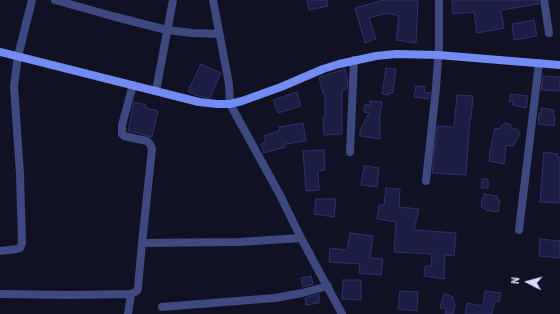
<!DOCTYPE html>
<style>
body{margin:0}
#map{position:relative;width:560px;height:314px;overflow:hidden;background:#101123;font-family:"Roboto Condensed",sans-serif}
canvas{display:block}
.north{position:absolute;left:508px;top:262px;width:40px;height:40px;-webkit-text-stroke:3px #101123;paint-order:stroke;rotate:276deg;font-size:11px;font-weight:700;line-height:16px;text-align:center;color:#d5d9fc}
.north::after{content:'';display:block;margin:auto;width:14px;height:18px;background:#d5d9fc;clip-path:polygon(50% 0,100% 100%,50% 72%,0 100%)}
</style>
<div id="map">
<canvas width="560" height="314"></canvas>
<div class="north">N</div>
</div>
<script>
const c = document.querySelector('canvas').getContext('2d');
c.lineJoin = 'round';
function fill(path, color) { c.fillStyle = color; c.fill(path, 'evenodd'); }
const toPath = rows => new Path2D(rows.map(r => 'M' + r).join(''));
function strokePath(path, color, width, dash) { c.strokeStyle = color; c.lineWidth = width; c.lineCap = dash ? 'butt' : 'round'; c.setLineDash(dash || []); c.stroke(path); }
const building = toPath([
 [307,0,327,0,328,6,309,10,307,0],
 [384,0,418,0,416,43,396,40,399,16,387,13,369,18,376,39,365,43,355,8,384,0],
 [452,0,538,0,539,4,501,10,504,28,477,33,474,12,453,14,452,0],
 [534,20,537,36,514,40,512,24,534,20],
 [201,64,221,73,210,98,198,96,188,91,201,64],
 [386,68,396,69,393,93,389,93,389,95,382,94,386,68],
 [345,69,348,82,347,89,342,90,342,134,324,135,323,117,325,117,325,94,323,94,319,77,345,69],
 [543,76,560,77,560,91,541,90,543,76],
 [416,86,425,87,424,92,430,93,429,99,414,97,416,86],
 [297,92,301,106,278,113,273,100,297,92],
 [511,94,528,96,526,108,513,105,513,101,509,102,511,94],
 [457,95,473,96,471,119,470,119,466,175,432,173,437,126,454,127,457,95],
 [370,101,382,102,379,123,380,123,380,139,360,136,360,130,369,113,364,112,365,104,370,105,370,101],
 [134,102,146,105,145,108,158,111,152,137,140,134,140,133,128,131,134,102],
 [541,108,554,110,553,115,555,116,554,126,538,124,539,113,541,114,541,108],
 [303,123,306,141,285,144,285,147,264,153,261,144,266,141,264,136,280,130,279,127,303,123],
 [506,123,511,125,511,129,517,129,520,133,517,140,513,146,506,145,504,164,489,161,490,150,495,128,500,129,501,126,506,123],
 [324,150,325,170,318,171,319,190,306,191,303,151,324,150],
 [544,152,558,154,557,157,560,157,560,203,540,202,544,152],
 [364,166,379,168,377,187,361,185,364,166],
 [482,179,488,179,488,188,481,188,482,179],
 [386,188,400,189,399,207,419,209,414,230,456,233,454,256,445,255,444,279,424,276,425,266,431,266,432,254,394,252,396,222,377,219,379,205,384,205,386,188],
 [484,194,497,196,498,200,500,200,498,212,486,210,485,209,481,207,482,199,484,198,484,194],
 [316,199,336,199,334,217,314,214,316,199],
 [350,233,373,236,370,258,383,259,381,275,359,273,360,264,329,262,330,248,347,250,350,233],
 [540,239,560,241,560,258,539,256,540,239],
 [311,276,313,284,303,287,301,278,311,276],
 [343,280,361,280,361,300,342,299,343,280],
 [400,291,418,292,417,311,398,309,400,291],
 [485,291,501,293,499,302,495,301,492,314,465,314,467,303,483,306,485,291],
 [319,294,319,303,306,305,305,298,319,294],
 [444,294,453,297,455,305,453,314,445,314,446,309,440,308,444,294]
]);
fill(building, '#1d1e43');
strokePath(building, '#31326d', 1);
strokePath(toPath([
 [55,0,112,16,167,30,192,33,219,34],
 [213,0,229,84,230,104,280,195,301,238,342,314],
 [544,0,549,33],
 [133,85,122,125,122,134,124,136,147,141,150,144,152,149,142,243],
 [156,91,173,0],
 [350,152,354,60],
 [426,181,436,88,439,45,439,0],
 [519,230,539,63],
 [0,251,17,249,20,248,22,243,20,174,14,86,18,56,32,0],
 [0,294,70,295,131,294],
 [162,307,275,298,302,293,328,286],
 [128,314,131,294,137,291,138,288,142,243,239,242,301,238]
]), '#3e4a7f', 8);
strokePath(toPath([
 [0,52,199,102,217,104,230,104,242,101,281,87,323,69,339,64,376,56,396,54,438,55,560,65]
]), '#738bf5', 8);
</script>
